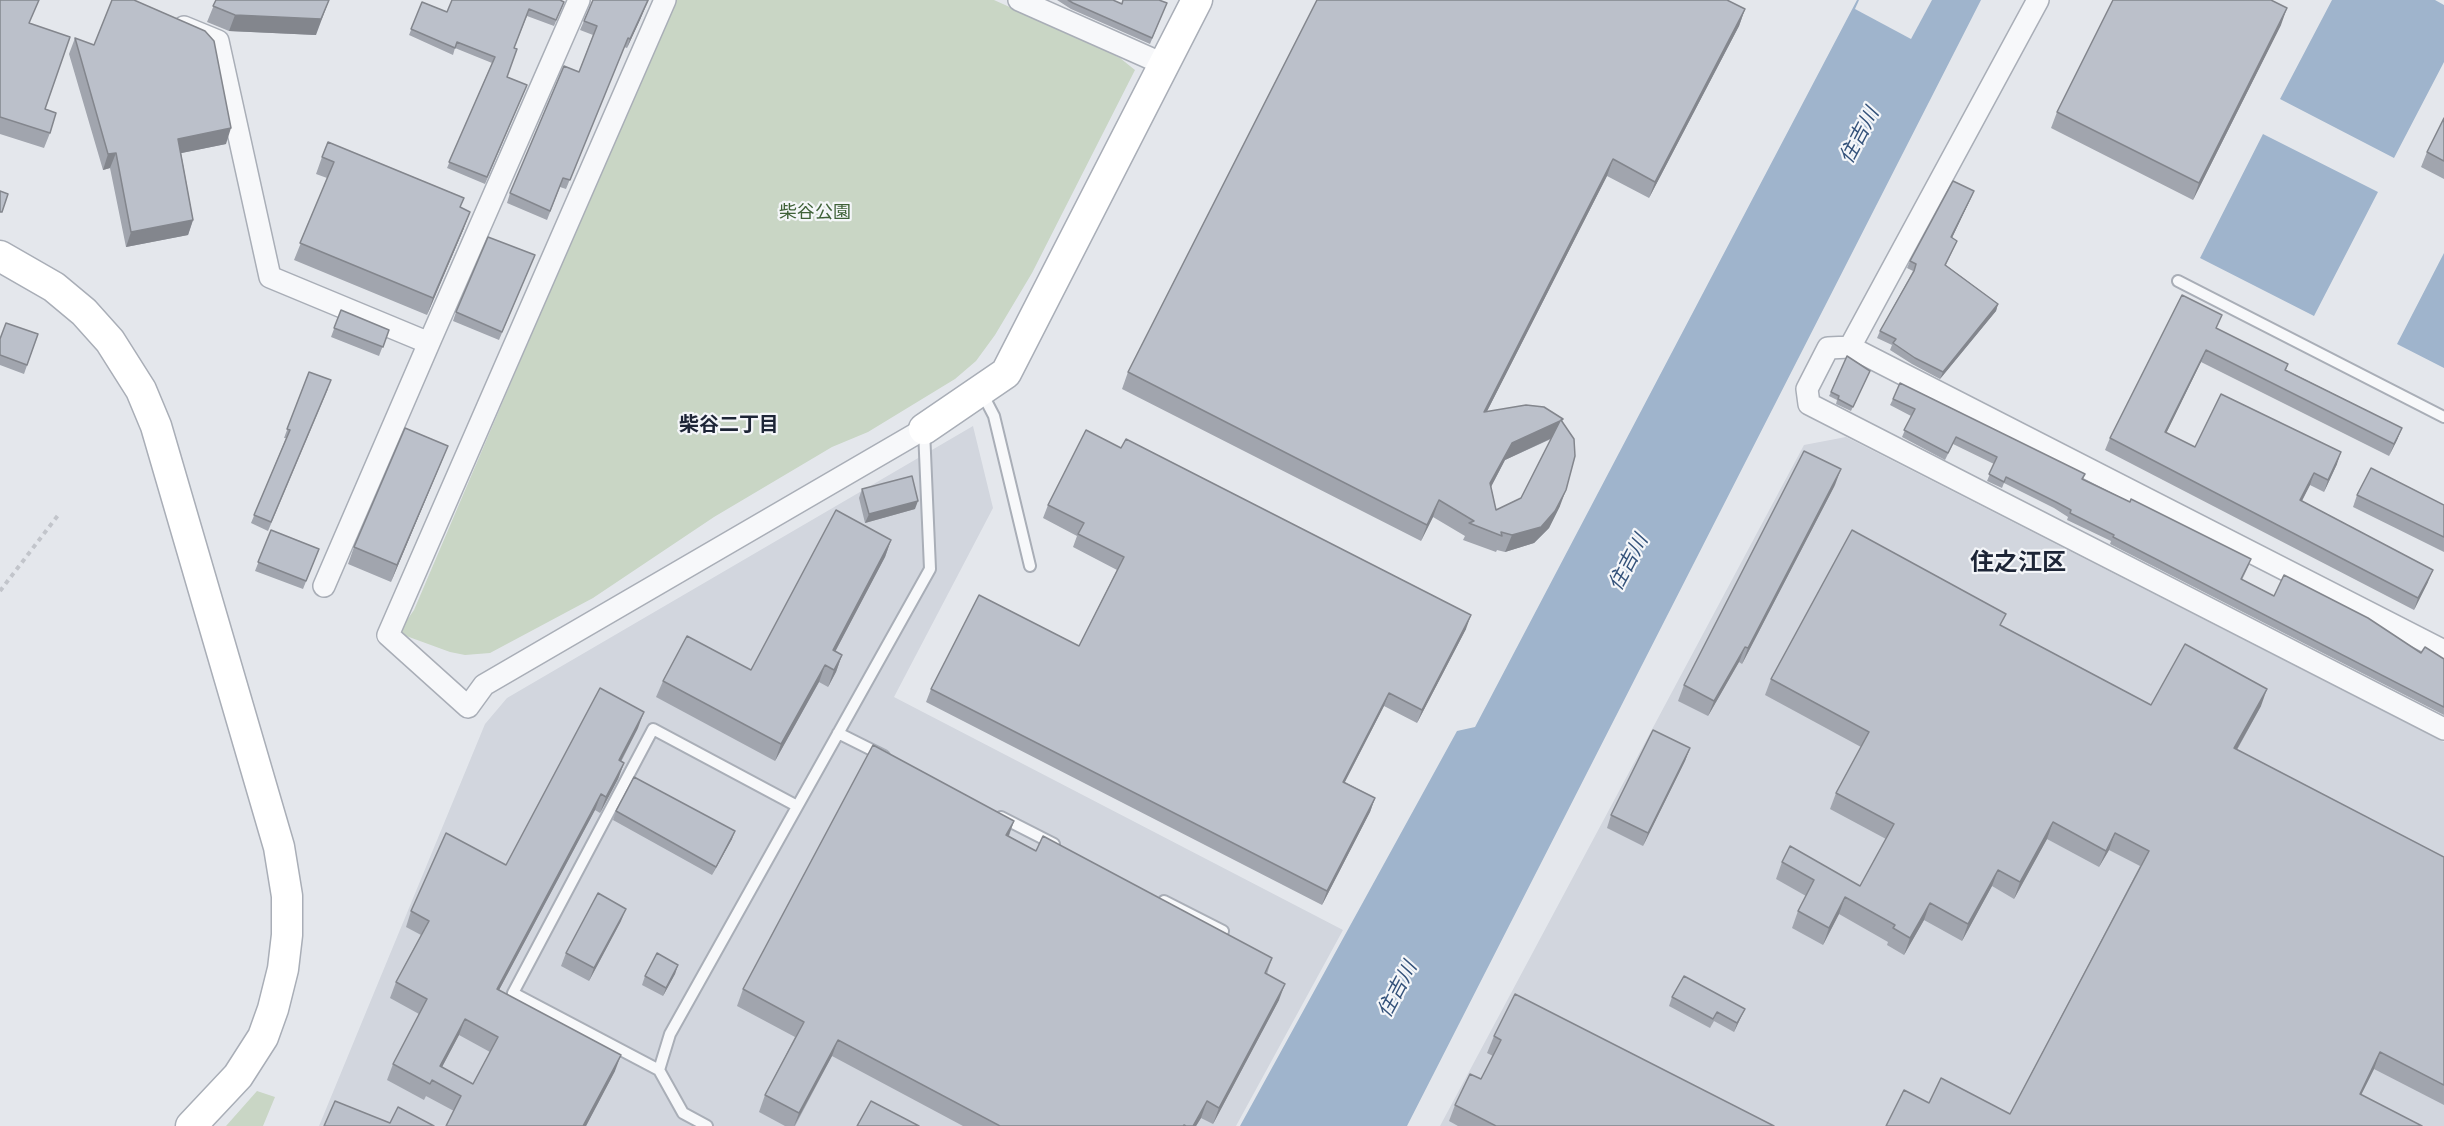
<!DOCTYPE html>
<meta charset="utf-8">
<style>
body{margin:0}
canvas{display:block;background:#e4e7ec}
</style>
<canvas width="2444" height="1126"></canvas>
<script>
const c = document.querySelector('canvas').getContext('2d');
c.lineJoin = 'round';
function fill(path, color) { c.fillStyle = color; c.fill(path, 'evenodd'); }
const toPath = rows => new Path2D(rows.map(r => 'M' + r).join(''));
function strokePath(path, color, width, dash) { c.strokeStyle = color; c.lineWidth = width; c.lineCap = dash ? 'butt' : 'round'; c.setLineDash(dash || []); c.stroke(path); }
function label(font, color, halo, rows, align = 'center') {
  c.font = font + ' "Space Grotesk","Noto Sans JP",sans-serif'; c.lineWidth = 4.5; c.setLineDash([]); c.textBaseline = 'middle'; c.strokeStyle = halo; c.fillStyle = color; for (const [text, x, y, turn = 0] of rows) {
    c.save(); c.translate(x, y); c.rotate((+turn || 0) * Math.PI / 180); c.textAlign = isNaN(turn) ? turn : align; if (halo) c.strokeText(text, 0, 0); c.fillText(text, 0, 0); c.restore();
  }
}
fill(toPath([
 [973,426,993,508,894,697,1343,930,1236,1126,319,1126,485,724,507,698],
 [1846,437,2444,742,2444,1126,1440,1126,1804,445]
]), '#d2d6de');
fill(toPath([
 [674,0,994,0,1090,43,1120,58,1135,70,1032,273,995,335,976,361,955,379,868,432,832,447,714,517,593,598,490,653,465,655,450,652,398,633,414,610],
 [257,1091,275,1097,263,1126,226,1126]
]), '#c9d6c5');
fill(toPath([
 [1857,0,1981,0,1407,1126,1240,1126,1457,731,1475,727],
 [2332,0,2435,0,2444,5,2444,62,2394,158,2280,99],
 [2263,134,2378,192,2314,316,2200,258],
 [2444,253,2444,368,2397,344]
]), '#9fb4cc');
fill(toPath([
 [1859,0,1932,0,1911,39,1855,9]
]), '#e4e7ec');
const lane = toPath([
 [2178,281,2444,417],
 [982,393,994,416,1030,566],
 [838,733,884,756],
 [1001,817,1054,844],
 [1164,901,1223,931],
 [659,1070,513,993,653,729,797,806],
 [707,1126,683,1113,659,1070,670,1034,930,569,924,430]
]);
const street = toPath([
 [665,0,388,635,468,707,484,685,924,429],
 [1019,0,1163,64],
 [184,27,218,41,270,277,429,343,579,0],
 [1850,347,2038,0],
 [324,586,429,343],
 [2444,651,1850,347,1828,348,1807,389,1809,404,2444,729]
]);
const secondary = toPath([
 [0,256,54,287,84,312,110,341,141,390,156,426,279,847,287,896,287,935,283,969,273,1009,263,1037,238,1076,191,1126],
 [924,429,1006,373,1197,0]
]);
strokePath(lane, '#a9aeb7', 14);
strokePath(street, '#a9aeb7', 24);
strokePath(secondary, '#a9aeb7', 33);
strokePath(toPath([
 [0,591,59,514]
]), '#c2c5cb', 4, [4.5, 4.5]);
strokePath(lane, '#f7f8fa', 10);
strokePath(street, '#f7f8fa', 21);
strokePath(secondary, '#fff', 30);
fill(toPath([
 [0,0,30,23,50,133,44,148,0,134],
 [216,0,316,35,229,31,207,22],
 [593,0,649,0,627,48,624,47,566,189,560,187,547,220,507,203,510,193,579,72,593,35,580,30],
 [1057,0,1113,0,1122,4,1167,3,1150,44,1071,9],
 [422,2,447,12,564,2,554,26,527,16,514,48,507,77,527,85,485,184,447,168,492,63,455,48,453,55,409,35],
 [1745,9,1739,26,1649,198,1607,176,1487,411,1563,419,1562,422,1560,506,1549,528,1534,543,1505,552,1497,550,1496,552,1463,540,1465,536,1433,517,1421,541,1122,389,1128,372],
 [1551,439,1521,498,1496,510,1491,487,1505,460],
 [2281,25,2193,200,2051,128,2057,112],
 [75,38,226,144,181,153,193,220,188,235,126,247,110,168,103,170,69,54],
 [2444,118,2444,179,2421,167,2427,152],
 [322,157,461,207,464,228,427,315,294,260,327,178,316,174],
 [1974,191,1952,238,1957,241,1946,265,1998,304,1996,311,1940,379,1912,364,1890,350,1892,345,1877,338,1880,331,1913,271,1907,268,1910,261],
 [535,255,499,340,453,321,456,312],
 [341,310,389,330,379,356,331,337],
 [2217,329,2288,364,2286,370,2402,428,2397,440,2389,456,2201,362,2166,433,2195,447,2337,464,2324,492,2310,485,2302,501,2428,582,2414,610,2105,450,2110,438],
 [38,334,24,374,0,365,0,338],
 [1870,371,1851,411,1836,404,1837,400,1829,396,1831,392],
 [309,372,328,389,268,531,251,523,286,438,284,438],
 [1893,399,2085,474,2083,479,2249,565,2242,580,2274,596,2421,653,2444,659,2444,715,2110,544,2111,541,2067,520,2068,517,2054,508,2004,483,2002,488,1987,481,1994,464,1953,444,1945,460,1902,437,1911,416,1890,405],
 [448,446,441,463,391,582,348,564,354,547],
 [1835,485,1742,664,1739,662,1708,716,1678,701,1684,685],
 [862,489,915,509,865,523,859,498],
 [2357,495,2444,505,2444,552,2353,507],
 [1048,505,1466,629,1417,723,1384,706,1345,782,1375,798,1370,812,1322,905,926,702,931,689,1079,646,1117,570,1073,547,1077,536,1043,518],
 [271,530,319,549,303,589,255,571],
 [891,540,885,557,835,652,842,655,836,672,828,687,819,682,775,761,656,697,663,681,751,670],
 [2002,626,2151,705,2261,706,2237,750,2444,857,2444,1105,2374,1069,2361,1095,1886,1126,1929,1103,2010,1114,2140,866,2109,850,2099,867,2047,839,2014,899,1992,886,1962,941,1924,920,1904,955,1887,945,1888,942,1839,914,1823,945,1792,928,1798,911,1806,896,1776,879,1782,862,1860,886,1886,839,1830,809,1836,793,1861,747,1765,695,1771,679],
 [638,728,621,762,624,763,618,779,600,813,595,810,499,990,615,1071,586,1126,446,1126,454,1111,426,1096,424,1100,387,1080,393,1064,419,1014,390,998,396,982,421,935,406,927,411,911,506,865],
 [459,1035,490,1052,473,1084,442,1067],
 [1690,748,1685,761,1643,846,1607,828,1611,815],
 [616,811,732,839,712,875,613,820],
 [1014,821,1009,836,1036,851,1272,958,1267,974,1279,1000,1213,1124,1201,1118,1196,1126,963,1126,832,1056,795,1126,785,1126,759,1112,765,1095,795,1037,737,1006,743,989],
 [621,921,589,981,561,966,566,953],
 [678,965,675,974,663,996,642,985,645,976],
 [1672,997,1745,1009,1741,1017,1734,1032,1714,1021,1710,1028,1669,1006],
 [1494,1036,1774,1126,1458,1126,1449,1121,1455,1105,1481,1079,1493,1056,1487,1053]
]), '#a1a5ae');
fill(toPath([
 [329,0,316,35,229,31,235,15],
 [648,0,640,20,627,48,630,39],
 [2287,8,2281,25,2193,200,2199,183],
 [1745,9,1739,26,1649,198,1655,182],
 [231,128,226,144,172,155,178,139],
 [116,153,110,168,103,170,108,154],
 [1613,159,1607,176,1478,429,1484,412],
 [1974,191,1971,198,1949,244,1951,237],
 [470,212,464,228,427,315,433,298],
 [193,220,188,235,126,247,131,232],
 [1998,304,1996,311,1940,379,1943,372],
 [2206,350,2201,362,2161,444,2165,432],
 [1560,421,1554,437,1505,460,1484,500,1490,483,1512,443],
 [2402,428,2397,440,2389,456,2394,444],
 [448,446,441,463,391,582,397,565],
 [2341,452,2337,464,2324,492,2328,480],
 [1841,469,1835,485,1742,664,1748,648],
 [2314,473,2310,485,2296,512,2300,500],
 [1566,490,1560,506,1549,528,1534,543,1505,552,1512,535],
 [1439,500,1433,517,1421,541,1427,525],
 [918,501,915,509,865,523,869,514],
 [891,540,885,557,827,667,833,650],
 [2433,570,2428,582,2414,610,2418,598],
 [1471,615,1466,629,1417,723,1422,710],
 [1745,647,1739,662,1708,716,1714,701],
 [842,655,836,672,828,687,834,670],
 [825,665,819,682,775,761,781,744],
 [2267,689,2261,706,2228,765,2234,748],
 [1389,693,1384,706,1338,795,1343,782],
 [644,712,638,728,613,776,619,760],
 [1690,748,1685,761,1643,846,1648,833],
 [624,763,618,779,600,813,606,797],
 [601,794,595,810,491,1005,497,989],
 [1375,798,1370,812,1322,905,1327,891],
 [1014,821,1008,837,1006,835],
 [2053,822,2047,839,2014,899,2020,882],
 [735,831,732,839,712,875,716,867],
 [2115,833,2109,850,2099,867,2106,851],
 [1998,870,1992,886,1962,941,1968,924],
 [1845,897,1839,914,1823,945,1829,928],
 [1930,903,1924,920,1904,955,1910,938],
 [626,909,621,921,589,981,594,968],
 [678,965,675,974,663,996,666,988],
 [1285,984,1279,1000,1213,1124,1219,1108],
 [1745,1009,1741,1017,1734,1032,1737,1023],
 [465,1019,459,1035,434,1082,440,1066],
 [838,1040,832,1056,794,1126,799,1113],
 [2380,1052,2374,1069,2353,1111,2360,1094],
 [621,1055,615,1071,586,1126,583,1126],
 [1207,1101,1201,1118,1196,1126,1193,1126]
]), '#83868d');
const building = toPath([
 [0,0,39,0,29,23,70,37,45,109,56,113,50,133,0,117,0,0],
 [112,0,134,0,205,31,214,41,231,128,178,139,193,220,131,232,116,153,108,154,75,38,94,45,112,0],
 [216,0,329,0,321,19,235,15,213,6,216,0],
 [452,0,560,0,564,2,556,20,529,9,514,48,517,49,507,77,527,85,487,177,449,162,495,57,457,42,455,48,411,29,422,2,447,12,452,0],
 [593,0,648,0,630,39,628,38,570,180,563,178,550,211,510,193,564,66,579,72,597,26,584,21,593,0],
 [1068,0,1113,0,1122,4,1123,0,1159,0,1167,3,1152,38,1073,3,1068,0],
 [1317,0,1727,0,1745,9,1655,182,1613,159,1484,412,1526,405,1544,407,1563,419,1561,420,1574,439,1575,456,1566,490,1555,511,1541,527,1512,535,1501,532,1502,536,1469,523,1474,521,1439,500,1427,525,1128,372,1317,0],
 [1560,421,1521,498,1496,510,1490,483,1512,443,1560,421],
 [2113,0,2271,0,2287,8,2199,183,2057,112,2113,0],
 [2444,118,2444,161,2427,152,2444,118],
 [328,142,464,198,460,207,470,212,433,298,300,243,334,162,322,157,328,142],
 [1953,181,1974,191,1951,237,1957,241,1945,265,1998,304,1943,372,1915,358,1893,343,1896,339,1880,331,1914,271,1916,264,1910,261,1953,181],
 [0,191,8,194,2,212,0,212,0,191],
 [488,237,535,255,502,332,456,312,488,237],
 [2182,295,2222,315,2216,328,2288,364,2285,370,2402,428,2394,444,2206,350,2165,432,2195,447,2221,394,2341,452,2328,480,2314,473,2300,500,2433,570,2418,598,2110,438,2182,295],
 [341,310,389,330,383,347,334,328,341,310],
 [6,323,38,334,27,365,0,355,0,339,6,323],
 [1847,356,1870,371,1853,407,1838,399,1839,396,1831,392,1847,356],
 [309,372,331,380,271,522,254,515,290,430,287,429,309,372],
 [1900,383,2085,474,2082,479,2130,502,2131,499,2251,559,2241,579,2274,596,2284,575,2368,618,2421,653,2425,647,2444,659,2444,707,2113,537,2114,535,2070,513,2071,510,2056,502,2006,477,2004,482,1989,474,1997,457,1956,437,1948,453,1904,430,1915,409,1893,399,1900,383],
 [405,428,448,446,397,565,354,547,405,428],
 [1086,430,1121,448,1126,439,1471,615,1422,710,1389,693,1343,782,1375,798,1327,891,931,689,979,595,1079,646,1124,557,1078,534,1084,523,1048,505,1086,430],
 [1804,451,1841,469,1748,648,1745,647,1714,701,1684,685,1804,451],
 [2371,468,2444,505,2444,537,2357,495,2371,468],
 [912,476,918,501,869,514,862,489,912,476],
 [836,510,891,540,833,650,842,655,834,670,825,665,781,744,663,681,687,636,751,670,836,510],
 [271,530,319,549,306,581,258,562,271,530],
 [1852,530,2006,614,2000,625,2151,705,2185,644,2267,689,2234,748,2444,857,2444,1085,2380,1052,2360,1094,2422,1126,1886,1126,1904,1090,1929,1103,1941,1078,2010,1114,2149,851,2115,833,2106,851,2053,822,2020,882,1998,870,1968,924,1930,903,1910,938,1893,928,1895,925,1845,897,1829,928,1798,911,1814,880,1782,862,1790,846,1860,886,1894,824,1836,793,1869,732,1771,679,1852,530],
 [600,688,644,712,619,760,624,763,606,797,601,794,497,989,621,1055,583,1126,446,1126,461,1096,432,1080,430,1084,393,1064,427,999,396,982,429,921,411,911,446,833,506,865,600,688],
 [465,1019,498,1037,473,1084,440,1066,465,1019],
 [1653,730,1690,748,1648,833,1611,815,1653,730],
 [873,745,1014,821,1006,835,1036,851,1043,836,1272,958,1265,973,1285,984,1219,1108,1207,1101,1193,1126,1186,1126,1184,1125,1183,1126,1000,1126,838,1040,799,1113,765,1095,804,1022,743,989,873,745],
 [634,777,735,831,716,867,616,811,634,777],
 [598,893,626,909,594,968,566,953,598,893],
 [657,953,678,965,666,988,645,976,657,953],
 [1684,976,1745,1009,1737,1023,1717,1012,1713,1019,1672,997,1684,976],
 [1515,994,1774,1126,1496,1126,1455,1105,1470,1074,1481,1079,1501,1040,1494,1036,1515,994],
 [335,1101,390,1123,398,1107,434,1126,324,1126,335,1101],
 [871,1101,919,1126,857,1126,871,1101]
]);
fill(building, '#bbc0ca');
strokePath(building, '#83868d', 1.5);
label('18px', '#3f6138', '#f4f6f9', [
 ["柴谷公園",815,213]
]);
label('italic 20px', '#34527a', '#f4f6f9', [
 ["住吉川",1860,136,-62],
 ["住吉川",1629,563,-62],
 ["住吉川",1398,990,-62]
]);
label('bold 20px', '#1d2536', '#f4f6f9', [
 ["柴谷二丁目",729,426]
]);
label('bold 24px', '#1d2536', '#f4f6f9', [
 ["住之江区",2018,563]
]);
</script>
